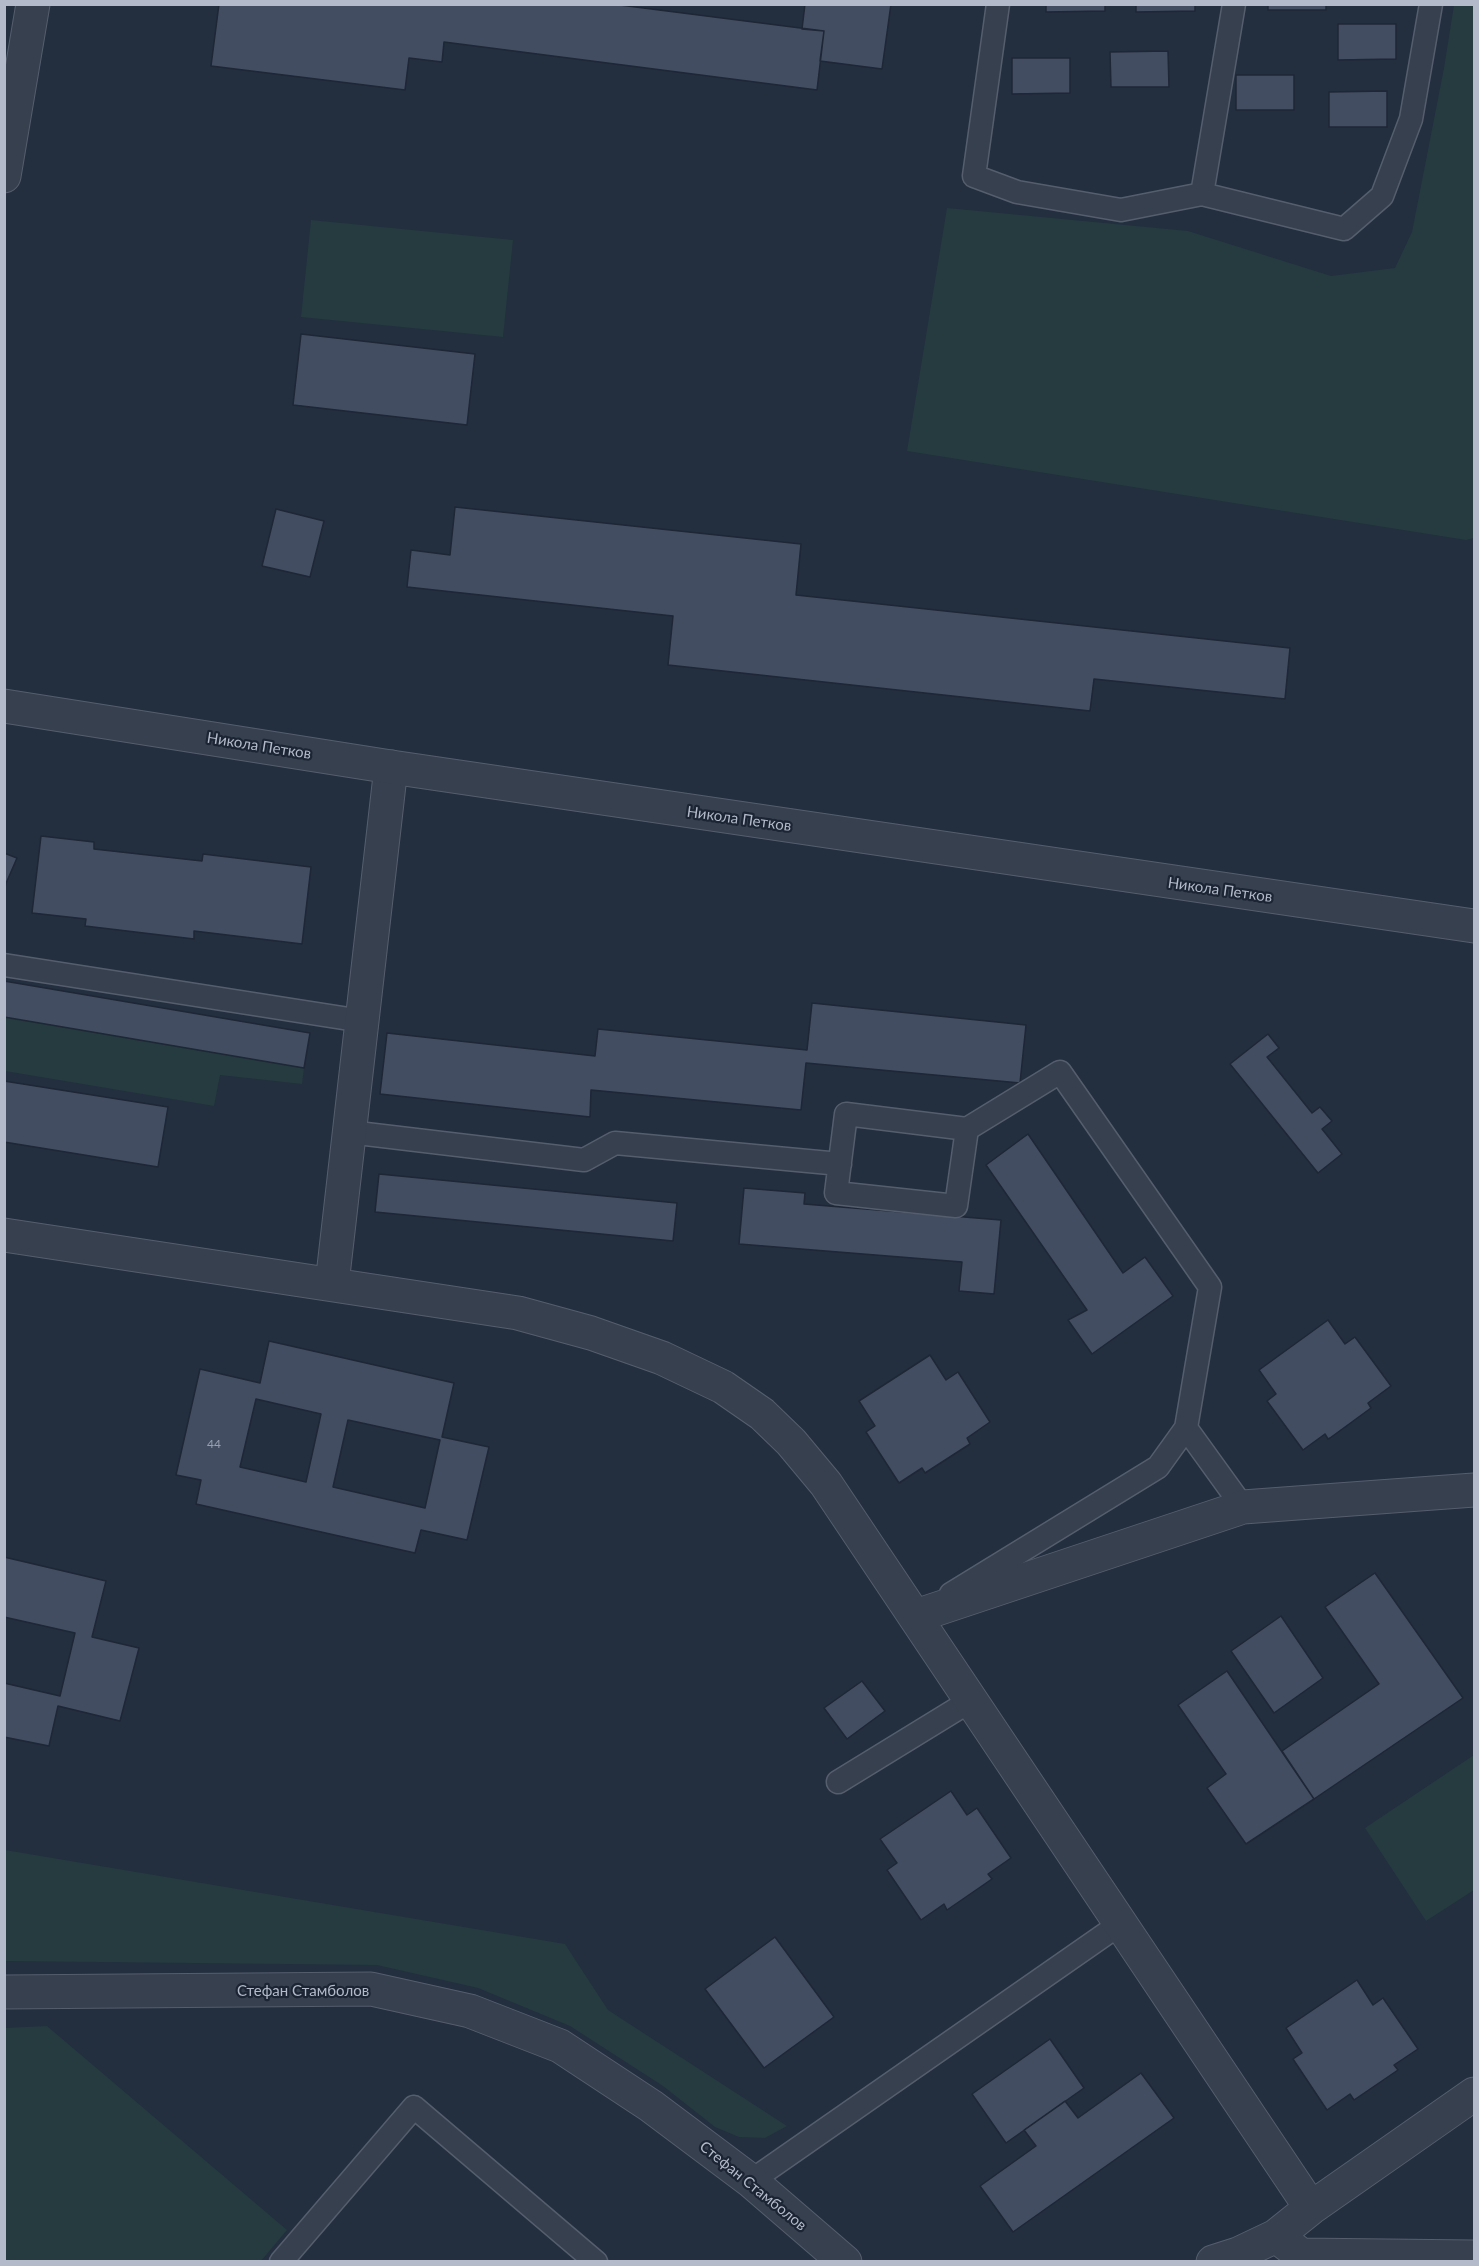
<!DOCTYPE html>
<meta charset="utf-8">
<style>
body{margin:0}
#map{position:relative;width:1479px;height:2266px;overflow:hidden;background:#232e3f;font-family:Lato,sans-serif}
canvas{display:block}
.frame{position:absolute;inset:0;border:6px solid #b3bbca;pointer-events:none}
</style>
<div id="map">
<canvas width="1479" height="2266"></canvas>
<div class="frame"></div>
</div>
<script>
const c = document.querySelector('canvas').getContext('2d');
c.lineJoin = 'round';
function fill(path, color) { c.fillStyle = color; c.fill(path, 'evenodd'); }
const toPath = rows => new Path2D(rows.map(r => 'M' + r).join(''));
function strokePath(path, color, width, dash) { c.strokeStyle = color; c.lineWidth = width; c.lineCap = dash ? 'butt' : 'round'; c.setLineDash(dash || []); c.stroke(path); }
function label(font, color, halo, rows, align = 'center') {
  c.font = font + ' Lato,sans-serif'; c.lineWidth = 4.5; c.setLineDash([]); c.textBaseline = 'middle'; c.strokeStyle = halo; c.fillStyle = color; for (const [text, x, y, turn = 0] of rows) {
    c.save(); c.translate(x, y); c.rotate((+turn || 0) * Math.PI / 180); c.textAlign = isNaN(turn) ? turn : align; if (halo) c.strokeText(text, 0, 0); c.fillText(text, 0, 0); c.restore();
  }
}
fill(toPath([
 [1454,5,1474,5,1474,538,1466,540,907,451,947,208,1188,231,1331,276,1395,268,1412,232,1444,68],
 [311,220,513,240,503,337,301,317],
 [5,1017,304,1068,302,1084,220,1075,214,1106,5,1071],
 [1474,1755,1474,1890,1426,1921,1365,1828],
 [5,1850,565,1944,608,2010,787,2126,765,2138,739,2137,715,2127,663,2086,570,2026,478,1988,377,1965,5,1961],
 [47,2026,287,2230,261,2261,5,2261,5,2028]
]), '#253b40');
const building = toPath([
 [219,4,612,4,824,31,817,90,444,42,442,62,409,58,405,90,211,66,219,4],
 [805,4,891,4,882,69,820,61,824,31,802,29,805,4],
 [1046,4,1105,4,1105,11,1046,12,1046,4],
 [1136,4,1195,4,1195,11,1136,12,1136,4],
 [1268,4,1326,4,1326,10,1268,10,1268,4],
 [1338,24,1396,24,1396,59,1338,60,1338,24],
 [1168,51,1169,87,1111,87,1110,52,1168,51],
 [1012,58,1070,58,1070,93,1012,94,1012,58],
 [1236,75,1294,75,1294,110,1236,110,1236,75],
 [1387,91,1387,127,1329,127,1329,92,1387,91],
 [301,334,475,354,467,425,293,405,301,334],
 [455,507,801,544,796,595,1290,648,1285,699,1094,679,1090,711,668,665,673,616,407,587,411,550,450,555,455,507],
 [276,509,324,521,310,577,262,566,276,509],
 [41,836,94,842,94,849,202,861,203,854,311,867,302,944,194,931,194,939,85,926,86,919,32,913,41,836],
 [4,853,17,858,4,888,4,853],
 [4,981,310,1033,304,1068,4,1017,4,981],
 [812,1003,1026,1025,1020,1083,806,1063,801,1110,591,1090,590,1117,380,1094,387,1033,595,1056,598,1029,807,1050,812,1003],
 [1268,1034,1279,1048,1267,1057,1312,1113,1320,1107,1332,1121,1322,1129,1342,1154,1318,1173,1230,1064,1268,1034],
 [4,1081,168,1107,158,1167,4,1142,4,1081],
 [1028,1134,1123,1273,1145,1257,1173,1296,1092,1354,1068,1320,1087,1310,986,1165,1028,1134],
 [379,1174,677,1203,673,1241,375,1212,379,1174],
 [744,1188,805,1193,804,1204,1001,1220,994,1294,959,1291,962,1262,739,1244,744,1188],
 [1328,1320,1345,1344,1355,1337,1391,1386,1368,1403,1371,1408,1330,1438,1328,1439,1325,1434,1303,1450,1267,1401,1276,1394,1259,1370,1328,1320],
 [269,1341,454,1383,442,1437,489,1447,467,1540,421,1530,415,1553,196,1504,201,1480,176,1475,200,1369,260,1383,269,1341],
 [256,1399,321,1414,306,1482,240,1467,256,1399],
 [348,1420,440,1440,425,1508,333,1487,348,1420],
 [930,1355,946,1380,958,1372,990,1422,967,1438,970,1444,925,1473,922,1468,899,1483,866,1432,875,1426,859,1401,930,1355],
 [4,1557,106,1581,92,1637,139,1648,120,1721,58,1706,49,1746,4,1737,4,1683,60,1696,75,1633,4,1617,4,1557],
 [1375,1573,1463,1698,1314,1799,1282,1751,1379,1684,1325,1607,1375,1573],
 [1281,1616,1323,1678,1274,1713,1231,1651,1281,1616],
 [1227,1671,1314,1799,1246,1844,1207,1788,1226,1774,1178,1705,1227,1671],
 [862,1681,885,1711,847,1739,824,1708,862,1681],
 [951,1791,967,1815,977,1808,1011,1858,988,1874,992,1879,947,1910,944,1904,921,1920,887,1870,897,1863,880,1839,951,1791],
 [775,1937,834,2017,764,2068,705,1989,775,1937],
 [1357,1980,1373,2005,1383,1998,1418,2049,1394,2065,1398,2070,1354,2100,1350,2094,1327,2110,1293,2059,1302,2053,1286,2028,1357,1980],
 [1050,2039,1084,2088,1006,2143,972,2094,1050,2039],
 [1141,2073,1174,2118,1013,2232,980,2186,1036,2146,1024,2130,1065,2101,1078,2118,1141,2073]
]);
fill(building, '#424d61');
strokePath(building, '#1e2736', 1.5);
const service = toPath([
 [998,4,974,176,1017,192,1121,210,1202,194,1344,229,1382,196,1411,119,1431,4],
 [1202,194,1234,4],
 [4,965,362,1021],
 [349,1132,584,1160,615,1143,840,1164],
 [1186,1428,1243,1507],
 [951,1594,1158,1467,1186,1428,1210,1287,1060,1072,967,1129,956,1206,836,1193,846,1114,967,1129],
 [838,1782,970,1701],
 [751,2181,1120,1924],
 [281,2262,414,2107,596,2262]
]);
const minor = toPath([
 [4,176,33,4],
 [4,1235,518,1313,591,1333,662,1358,723,1387,762,1414,791,1442,826,1484,1311,2208],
 [332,1284,391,767],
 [916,1616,1243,1507,1474,1490],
 [4,1992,371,1989,470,2011,560,2046,651,2106,751,2181,845,2262],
 [1276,2236,1301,2255,1474,2257],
 [1213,2262,1238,2254,1276,2236,1311,2208,1474,2094]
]);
const tertiary = toPath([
 [4,706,391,767,1474,926]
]);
strokePath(service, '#555e6d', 25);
strokePath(minor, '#555e6d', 35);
strokePath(tertiary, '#555e6d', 35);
strokePath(service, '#37404f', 22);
strokePath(minor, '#37404f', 33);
strokePath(tertiary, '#37404f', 33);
label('12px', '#97a0b0', null, [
 ["44",214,1444]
]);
label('15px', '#b3bbca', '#1c2534', [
 ["Никола Петков",259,746,9],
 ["Никола Петков",739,819,8],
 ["Никола Петков",1220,890,8],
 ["Стефан Стамболов",303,1991],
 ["Стефан Стамболов",753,2186,39]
]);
</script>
